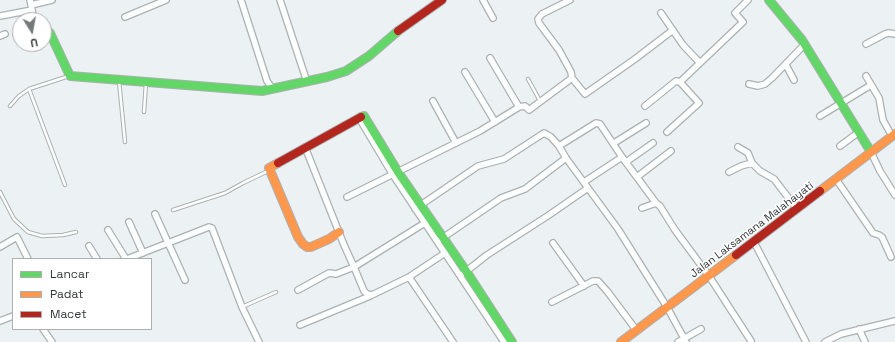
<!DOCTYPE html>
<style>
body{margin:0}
#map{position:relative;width:895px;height:342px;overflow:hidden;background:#ecf2f4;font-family:"Space Grotesk",sans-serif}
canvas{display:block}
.legend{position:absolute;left:12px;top:258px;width:140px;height:72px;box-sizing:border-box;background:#fff;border:1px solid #aeafb0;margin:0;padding:5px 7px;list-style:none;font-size:12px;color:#343839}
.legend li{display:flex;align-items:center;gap:8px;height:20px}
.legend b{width:20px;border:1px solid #aeafb0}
.north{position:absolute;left:12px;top:12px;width:40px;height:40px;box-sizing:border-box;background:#fff;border:1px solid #aeafb0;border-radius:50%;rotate:169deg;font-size:11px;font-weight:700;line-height:16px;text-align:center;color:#343839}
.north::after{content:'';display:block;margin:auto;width:14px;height:18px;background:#74797a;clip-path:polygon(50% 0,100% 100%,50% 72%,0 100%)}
</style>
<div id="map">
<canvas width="895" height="342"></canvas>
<ul class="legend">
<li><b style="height:5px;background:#63d668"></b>Lancar</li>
<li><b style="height:5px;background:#ff974d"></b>Padat</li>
<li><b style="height:5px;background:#b3261e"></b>Macet</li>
</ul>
<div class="north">U</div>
</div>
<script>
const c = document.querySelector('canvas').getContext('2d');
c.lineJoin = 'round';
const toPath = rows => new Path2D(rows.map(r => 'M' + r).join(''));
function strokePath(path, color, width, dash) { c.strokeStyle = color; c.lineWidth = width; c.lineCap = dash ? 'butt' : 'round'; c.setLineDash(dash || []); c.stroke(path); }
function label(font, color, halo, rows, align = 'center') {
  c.font = font + ' "Space Grotesk",sans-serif'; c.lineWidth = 3; c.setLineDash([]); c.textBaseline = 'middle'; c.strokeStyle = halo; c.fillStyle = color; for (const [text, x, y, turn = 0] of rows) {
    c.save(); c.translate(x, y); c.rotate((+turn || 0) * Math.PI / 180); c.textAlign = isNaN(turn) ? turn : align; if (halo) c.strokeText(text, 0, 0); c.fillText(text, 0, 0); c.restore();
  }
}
const lane = toPath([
 [528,79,540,101],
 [119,81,125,142],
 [29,89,65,185],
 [10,106,19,96,29,89,69,76],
 [144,112,146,83],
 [0,192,14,219,28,232,42,236,63,235,76,232],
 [173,210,225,193,243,183,268,171],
 [242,307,276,292]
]);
const street = toPath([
 [30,0,34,20],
 [241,0,267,81,272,88],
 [280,0,307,82],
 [483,0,493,18],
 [31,5,52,0],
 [661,13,683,45,700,63],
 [0,16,32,10],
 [125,17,166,0],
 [0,36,5,34],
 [866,44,885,34,889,33,895,34],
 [490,58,519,107],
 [786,65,794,80],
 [465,72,495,122],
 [866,76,879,98,883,120,892,136],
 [572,78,585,94,635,59,673,30],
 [749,84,758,86,765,84,772,78,805,44],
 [433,101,456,143],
 [645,106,676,81,680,82],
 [820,116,871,85],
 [359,118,393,175,504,342],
 [667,132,699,103,680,82,743,22,735,13,748,0],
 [614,143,646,123],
 [559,146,596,123,600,124,622,157,656,203],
 [840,146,859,132],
 [305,147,344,245,354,267,364,291,367,294,372,295,409,277,445,253],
 [738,147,748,153,752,163,760,171,774,179,797,209],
 [871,152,880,171,895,195],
 [626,162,653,143],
 [729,172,741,166,752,163],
 [637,177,671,151],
 [836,179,873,233,879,235,882,237,891,257],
 [584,182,622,157],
 [347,197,480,131,519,107,525,106,529,110,572,78,571,72,559,50,539,23,538,19,542,14,570,0],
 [642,208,656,203,660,206,675,230,709,276,751,341],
 [415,209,478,166,504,159,544,133,551,137,559,146,566,158,618,229,667,307,686,342],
 [155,214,185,280],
 [129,222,143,253],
 [108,230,126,259],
 [441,239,501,198,525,189,566,158],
 [754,242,806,342],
 [553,243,584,286],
 [89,246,97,259],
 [0,247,17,237,28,259],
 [127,259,209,227,212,228,242,307,259,342],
 [464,273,487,255,549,215,588,188],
 [409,277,453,342],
 [298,290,329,273,336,274,354,267,428,221],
 [552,302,593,281,598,281,607,291,637,331],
 [0,321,13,316],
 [300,325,370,296],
 [43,329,52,342],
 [859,329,865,342],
 [678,342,701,329],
 [825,342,841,334,895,321]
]);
const fast = toPath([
 [769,0,802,40,871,152],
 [44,28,50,33,70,76,262,91,327,77,346,71,369,56,398,31],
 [361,117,364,116,398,172,466,271,512,342]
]);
const slow = toPath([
 [278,163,269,168,298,237,303,244,307,247,311,247,329,239,339,232],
 [820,191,895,134],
 [621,342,736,255]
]);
const jam = toPath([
 [398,31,442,0],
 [278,163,361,117],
 [736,255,820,191]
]);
strokePath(lane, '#acb1b2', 4.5);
strokePath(street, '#acb1b2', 8);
strokePath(fast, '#acb1b2', 10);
strokePath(slow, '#acb1b2', 10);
strokePath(jam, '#acb1b2', 10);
strokePath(lane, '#fcfdfd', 2.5);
strokePath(street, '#fcfdfd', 5.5);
strokePath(fast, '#63d668', 8);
strokePath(slow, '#ff974d', 8);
strokePath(jam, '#b3261e', 8);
label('11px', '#343839', '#fff', [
 ["Jalan Laksamana Malahayati",752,230,-37]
]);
</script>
